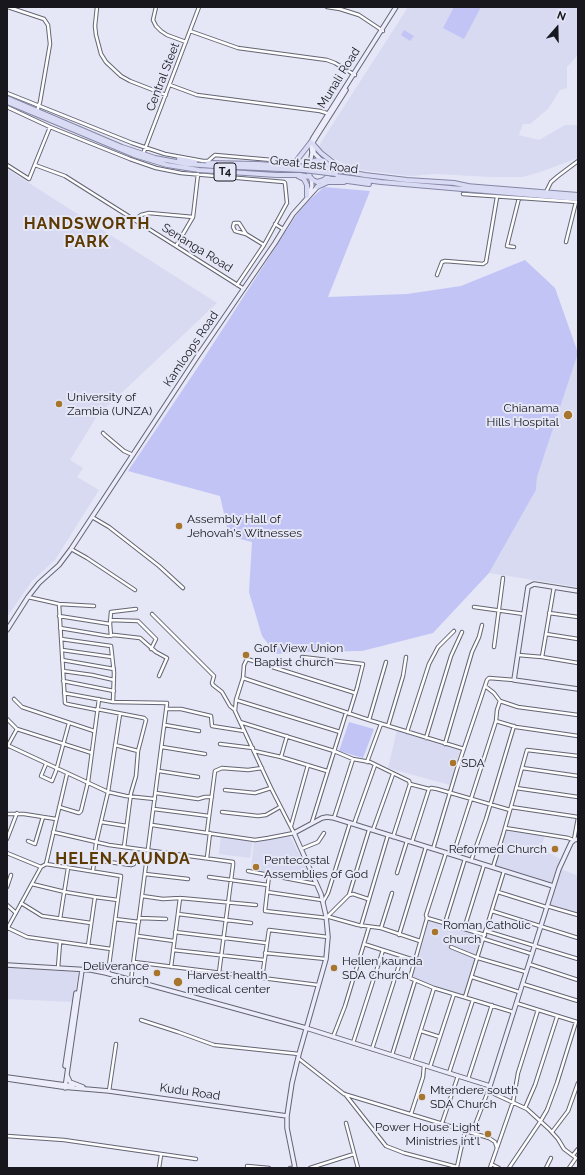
<!DOCTYPE html>
<style>
body{margin:0}
#map{position:relative;width:585px;height:1175px;overflow:hidden;background:#e5e6f6;font-family:Raleway,sans-serif}
canvas{display:block}
.frame{position:absolute;inset:0;border:8px solid #17171d;pointer-events:none}
.north{position:absolute;left:537px;top:8px;width:40px;height:40px;-webkit-text-stroke:3px #e5e6f6;paint-order:stroke;rotate:20deg;font-size:11px;font-weight:700;line-height:16px;text-align:center;color:#17171d}
.north::after{content:'';display:block;margin:auto;width:14px;height:18px;background:#17171d;clip-path:polygon(50% 0,100% 100%,50% 72%,0 100%)}
</style>
<div id="map">
<canvas width="585" height="1175"></canvas>
<div class="frame"></div>
<div class="north">N</div>
</div>
<script>
const c = document.querySelector('canvas').getContext('2d');
c.lineJoin = 'round';
function fill(path, color) { c.fillStyle = color; c.fill(path, 'evenodd'); }
const toPath = rows => new Path2D(rows.map(r => 'M' + r).join(''));
function strokePath(path, color, width, dash) { c.strokeStyle = color; c.lineWidth = width; c.lineCap = dash ? 'butt' : 'round'; c.setLineDash(dash || []); c.stroke(path); }
function label(font, color, halo, rows, align = 'center') {
  c.font = font + ' Raleway,sans-serif'; c.lineWidth = 4; c.setLineDash([]); c.textBaseline = 'middle'; c.strokeStyle = halo; c.fillStyle = color; for (const [text, x, y, turn = 0] of rows) {
    c.save(); c.translate(x, y); c.rotate((+turn || 0) * Math.PI / 180); c.textAlign = isNaN(turn) ? turn : align; if (halo) c.strokeText(text, 0, 0); c.fillText(text, 0, 0); c.restore();
  }
}
fill(toPath([
 [408,7,578,7,578,37,577,38,578,40,578,55,567,67,567,88,560,90,548,109,530,124,523,124,519,135,539,140,565,125,578,125,578,158,543,171,523,177,491,177,436,174,410,176,354,169,322,152,319,148,320,144],
 [7,169,217,303,97,416,70,460,83,468,77,477,99,490,55,560,32,581,7,617],
 [578,352,578,587,489,573,536,490,537,477],
 [397,730,460,750,450,785,388,768],
 [505,828,546,834,540,848,562,860,559,868,578,876,577,913,547,904,553,886,492,867],
 [221,834,253,839,250,858,219,854],
 [290,836,311,879,251,870,254,841],
 [428,917,484,933,465,996,410,978,412,960],
 [7,967,78,972,74,1002,7,999]
]), '#d8daf1');
fill(toPath([
 [454,7,481,7,464,39,443,28],
 [404,30,414,36,410,41,401,35],
 [324,187,370,191,328,297,407,294,461,286,525,260,555,288,578,353,537,477,536,490,489,573,433,633,362,651,299,652,276,654,262,636,249,592,252,542,229,536,220,496,128,471,202,361,297,214,306,203],
 [349,722,374,729,363,758,339,751]
]), '#c2c4f6');
const street = toPath([
 [8,7,44,19,48,25,50,44,40,102,37,111],
 [97,7,95,26,96,35,101,54,106,62,121,76,130,81,166,95],
 [156,7,153,20,156,26,161,31,167,35,186,42],
 [327,7,340,9,359,15,383,31],
 [190,31,238,48,327,60,335,63,355,75],
 [170,85,197,95,320,111,330,114],
 [7,93,132,143,165,154,203,161,208,161,215,155,295,162],
 [7,107,50,127,130,159,156,168,181,173,284,182,285,183,287,203,264,245,237,285],
 [143,154,199,7],
 [7,165,29,179,50,127],
 [35,165,65,176,76,183,244,289],
 [546,192,551,182,558,176,578,161],
 [463,194,578,202],
 [134,220,141,215,149,213,193,217],
 [275,224,283,229],
 [246,234,235,231,233,227,234,223,239,223,246,234,264,245],
 [566,242,576,202],
 [176,246,193,217,198,174],
 [514,247,507,246,519,198],
 [437,275,442,262,445,261,483,264,486,262,497,197],
 [103,433,105,435,124,451,133,455],
 [92,517,109,527,159,566,183,588],
 [71,549,87,558,135,590],
 [28,597,59,604,94,606],
 [59,604,65,703,67,704,97,710],
 [474,607,524,614],
 [549,613,578,617],
 [152,614,214,676,212,683,213,685,222,692,230,706,235,710],
 [59,616,110,624,111,612,136,609],
 [110,620,138,621,156,639,151,649],
 [110,624,111,636],
 [60,628,108,636,114,635,140,638,156,652,167,658,159,676],
 [546,634,578,639],
 [61,639,111,646,114,673,113,702],
 [494,647,503,578],
 [62,650,112,657],
 [518,655,542,657,578,663],
 [302,657,363,664,357,688,349,714],
 [542,657,554,587],
 [62,660,114,669],
 [63,671,92,675,114,680],
 [243,678,369,720,464,749],
 [63,681,114,691],
 [485,686,494,693,500,701,518,707,578,715],
 [64,693,113,702,167,703,131,980],
 [14,699,22,707,94,731],
 [236,700,340,732],
 [97,709,144,718,146,720,138,751,136,776,131,793,124,847],
 [166,709,181,709,211,716,212,726,244,731],
 [7,719,17,729,7,747],
 [369,720,386,662],
 [496,721,516,727,578,736],
 [240,722,334,751,353,759,370,762,409,781,410,784,429,789,431,788,437,789,510,810],
 [165,725,199,731],
 [388,726,403,676,406,657],
 [17,729,92,753],
 [407,732,429,664,438,647,454,631],
 [426,738,451,656,462,632],
 [220,744,253,748],
 [445,744,472,652,479,637,482,625],
 [7,745,108,792,126,796,155,799],
 [115,745,138,751],
 [162,747,205,754],
 [254,751,281,757,327,771],
 [281,757,287,736],
 [367,762,381,724],
 [46,764,41,776,52,781,56,771,69,723],
 [522,768,578,776],
 [159,771,198,777],
 [516,788,578,797],
 [225,790,255,793,271,788],
 [156,793,198,799,205,797,212,797],
 [59,807,79,813,81,811,88,782,99,699],
 [511,807,578,817],
 [154,809,209,816],
 [222,812,258,816,266,815,280,807],
 [7,814,24,814,56,819],
 [334,818,353,759],
 [101,822,127,826],
 [312,822,346,713],
 [354,824,375,765],
 [152,825,255,840,268,838,294,833,271,788,235,711,236,700,243,678,244,665,247,659,355,693],
 [291,826,308,765],
 [505,828,568,838,573,840],
 [373,830,393,774],
 [53,832,109,845,233,862,233,865,219,973],
 [207,832,215,771,222,768,248,770,262,768],
 [393,837,410,784],
 [7,839,17,813],
 [574,840,578,818],
 [28,841,35,844,43,817],
 [412,842,429,789],
 [301,849,318,842,324,833],
 [433,849,457,769,487,680,489,678,514,680],
 [7,853,41,867],
 [453,855,496,721,497,710,500,701],
 [207,858,210,833],
 [94,860,131,865,134,864,136,859],
 [471,861,486,819,514,726],
 [46,864,121,876,108,973],
 [493,867,503,835,527,750,578,756],
 [93,871,96,843,108,792,120,714],
 [248,871,316,884],
 [397,873,407,841],
 [145,874,188,879],
 [269,875,265,911,327,918],
 [209,877,268,885],
 [32,884,65,892,95,897],
 [7,887,11,875],
 [267,892,322,900],
 [498,892,546,907],
 [349,895,369,830],
 [142,896,163,899,180,898,256,905],
 [323,902,328,893,350,823],
 [21,903,42,916,91,923],
 [7,905,16,913],
 [547,906,578,915],
 [492,911,578,938],
 [178,914,251,923],
 [326,916,358,925,381,928,420,941],
 [328,916,349,895,353,894,368,899],
 [140,918,166,919],
 [427,918,426,915,446,853],
 [60,919,68,868],
 [115,919,139,922],
 [445,923,465,859],
 [361,926,388,835],
 [8,928,27,937,111,949],
 [381,928,392,893],
 [7,929,41,867,46,864,67,774],
 [464,929,484,865],
 [486,931,578,959],
 [175,932,266,943],
 [399,935,426,847],
 [485,935,427,918,410,978,434,988,513,1012],
 [138,936,174,941],
 [484,939,532,954],
 [364,944,414,960],
 [88,946,95,897,118,900],
 [451,947,478,958,526,972],
 [173,950,264,960],
 [265,953,326,959],
 [134,962,318,985],
 [529,964,578,980],
 [171,967,180,898],
 [58,968,60,942],
 [472,977,519,992],
 [262,978,269,930,328,937],
 [523,984,578,1001],
 [465,997,504,871],
 [516,1003,577,1022],
 [141,1020,178,1032,214,1045,299,1054],
 [421,1031,440,1037],
 [333,1037,345,1006,369,927],
 [353,1043,383,950],
 [372,1049,402,956],
 [392,1055,415,981],
 [298,1058,344,1094,489,1138,495,1142,497,1148],
 [411,1061,434,988],
 [430,1067,454,994],
 [449,1073,473,1000],
 [468,1079,492,1005],
 [109,1091,116,1044],
 [488,1091,527,1109,549,1129,558,1139,564,1149,576,1158,569,1168],
 [345,1094,386,1146,404,1153,457,1167],
 [525,1108,535,1085,557,1017],
 [411,1114,423,1077,424,1065],
 [346,1123,358,1168],
 [442,1123,458,1076],
 [552,1132,568,1111,578,1083],
 [472,1133,490,1086],
 [7,1136,64,1140,196,1159],
 [573,1155,578,1149],
 [491,1164,499,1168],
 [247,1166,269,1168],
 [457,1167,465,1131],
 [159,1168,161,1155],
 [290,1168,295,1168],
 [310,1168,354,1154],
 [490,1168,513,1102,518,1073,538,1010],
 [509,1168,540,1122,547,1110,557,1083,576,1022],
 [546,1168,551,1158]
]);
const secondary = toPath([
 [321,160,314,153,313,142,346,90],
 [310,164,312,153,311,142,313,138,396,7],
 [309,194,312,186,311,178],
 [578,591,534,584,528,587,514,680,578,689],
 [7,630,28,597,39,583,59,565,71,549,197,357,275,243,293,214,319,185],
 [7,965,91,970,106,973,306,1028,490,1086,559,869,571,843,574,840,578,839],
 [65,1066,76,993],
 [67,1075,70,1082,83,1087],
 [7,1077,73,1086],
 [7,1079,62,1087,109,1091,287,1116],
 [65,1088,82,970],
 [295,1168,287,1128,287,1116,292,1083,299,1054,326,959,328,937,326,916,321,894,294,833,322,818,327,817,334,818,553,886]
]);
const primary = toPath([
 [7,98,122,147,155,158,187,164,214,166,303,170],
 [7,102,134,155,167,165,199,170,276,175,300,175,310,177],
 [313,144,321,153,344,171],
 [179,159,195,162],
 [208,163,258,164,299,167,309,165],
 [328,165,329,172,328,176,324,180,317,182,313,180,310,177,308,169,309,165,314,161,319,160,324,161,334,170,338,170,365,175,407,180,454,183,468,186],
 [292,166,297,160,311,142],
 [298,176,304,179,307,185,307,196],
 [336,176,381,182,578,199],
 [326,178,369,184],
 [466,186,578,195],
 [317,187,328,182,344,182]
]);
strokePath(street, '#646573', 4.5);
strokePath(secondary, '#646573', 5.5);
strokePath(primary, '#8486a4', 6);
strokePath(street, '#fff', 2.5);
strokePath(secondary, '#ececfa', 3.5);
strokePath(primary, '#d9daf4', 4);
const primaryBridge = toPath([
 [303,170,336,174]
]);
strokePath(primaryBridge, '#8486a4', 6, []);
strokePath(primaryBridge, '#d9daf4', 4);
for (const [x, y, r, color] of [
 [59,404,4,"#a7752b"],
 [568,415,5,"#a7752b"],
 [179,526,4,"#a7752b"],
 [246,655,4,"#a7752b"],
 [453,763,4,"#a7752b"],
 [555,849,4,"#a7752b"],
 [256,867,4,"#a7752b"],
 [435,932,4,"#a7752b"],
 [334,968,4,"#a7752b"],
 [157,973,4,"#a7752b"],
 [178,982,5,"#a7752b"],
 [422,1097,4,"#a7752b"],
 [488,1134,4,"#a7752b"]
]) { const dot = new Path2D(); dot.arc(x, y, r, 0, 2 * Math.PI); c.fillStyle = color; c.fill(dot); strokePath(dot, '#e5e6f6', 1.5); }
for (const [x, y, w] of [
 [225,172,22]
]) { const box = new Path2D(); box.roundRect(x - w / 2, y - 9, w, 18, 3); c.fillStyle = '#e5e6f6'; c.fill(box); strokePath(box, '#17171d', 1); }
label('bold 11px', '#17171d', null, [
 ["T4",225,172]
]);
label('12px', '#17171d', '#e5e6f6', [
 ["Central Steet",163,77,-69],
 ["Munali Road",339,78,-58],
 ["Great East Road",314,165,6],
 ["Senanga Road",197,248,32],
 ["Kamloops Road",191,349,-56],
 ["Kudu Road",190,1092,8]
]);
label('12px', '#17171d', '#e5e6f6', [
 ["University of",67,397],
 ["Zambia (UNZA)",67,411],
 ["Chianama",559,408,"right"],
 ["Hills Hospital",559,422,"right"],
 ["Assembly Hall of",187,519],
 ["Jehovah's Witnesses",187,533],
 ["Golf View Union",254,648],
 ["Baptist church",254,662],
 ["SDA",461,763],
 ["Reformed Church",547,849,"right"],
 ["Pentecostal",264,860],
 ["Assemblies of God",264,874],
 ["Roman Catholic",443,925],
 ["church",443,939],
 ["Hellen kaunda",342,961],
 ["SDA Church",342,975],
 ["Deliverance",149,966,"right"],
 ["church",149,980,"right"],
 ["Harvest health",187,975],
 ["medical center",187,989],
 ["Mtendere south",430,1090],
 ["SDA Church",430,1104],
 ["Power House Light",480,1127,"right"],
 ["Ministries int'l",480,1141,"right"]
], 'left');
c.letterSpacing = '1px';
label('bold 16px', '#5c3a01', '#e5e6f6', [
 ["HANDSWORTH",87,224],
 ["PARK",87,242],
 ["HELEN KAUNDA",123,859]
]);
c.letterSpacing = '0px';
</script>
